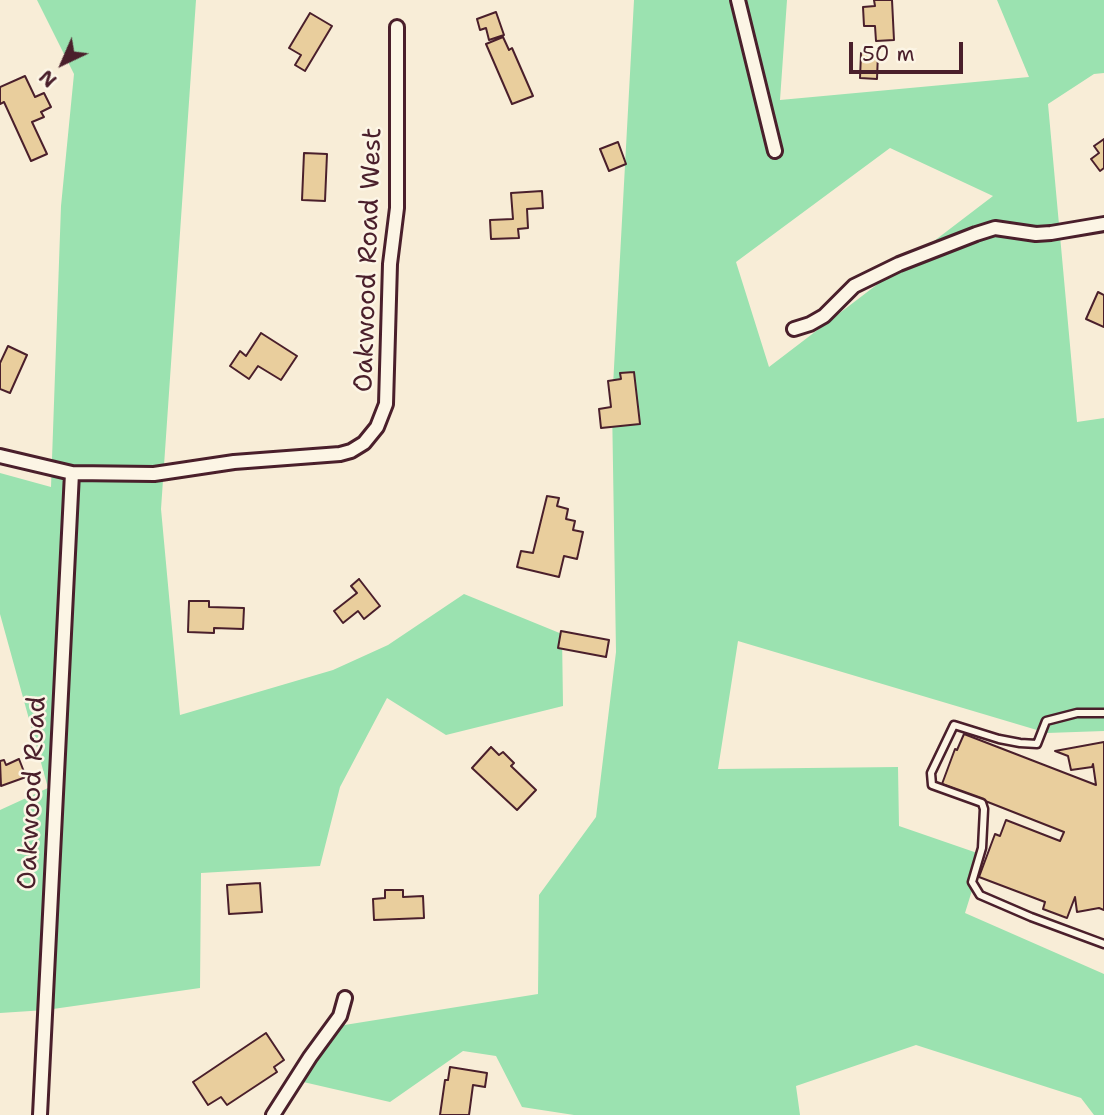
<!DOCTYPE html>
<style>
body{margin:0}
#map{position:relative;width:1104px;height:1115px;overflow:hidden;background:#f8edd7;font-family:"Shantell Sans",sans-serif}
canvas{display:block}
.north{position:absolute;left:28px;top:28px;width:70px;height:70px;-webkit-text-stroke:5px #fcf5e5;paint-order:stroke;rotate:224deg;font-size:19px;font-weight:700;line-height:28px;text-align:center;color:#4a1f2b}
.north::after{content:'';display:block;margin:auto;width:24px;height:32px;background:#4a1f2b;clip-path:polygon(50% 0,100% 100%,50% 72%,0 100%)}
.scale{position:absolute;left:849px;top:42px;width:114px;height:32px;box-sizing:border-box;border:4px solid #4a1f2b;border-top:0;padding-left:9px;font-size:21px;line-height:24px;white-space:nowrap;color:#4a1f2b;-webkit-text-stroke:5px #fcf5e5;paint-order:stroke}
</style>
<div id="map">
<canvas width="1104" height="1115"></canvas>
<div class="north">N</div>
<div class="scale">50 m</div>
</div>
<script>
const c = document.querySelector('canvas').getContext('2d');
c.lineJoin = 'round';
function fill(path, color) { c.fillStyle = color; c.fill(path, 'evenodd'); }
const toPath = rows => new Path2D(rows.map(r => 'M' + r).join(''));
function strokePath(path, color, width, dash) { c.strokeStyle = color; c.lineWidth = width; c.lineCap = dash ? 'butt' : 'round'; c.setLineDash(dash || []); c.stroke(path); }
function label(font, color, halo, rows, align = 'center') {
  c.font = font + ' "Shantell Sans",sans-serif'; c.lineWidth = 5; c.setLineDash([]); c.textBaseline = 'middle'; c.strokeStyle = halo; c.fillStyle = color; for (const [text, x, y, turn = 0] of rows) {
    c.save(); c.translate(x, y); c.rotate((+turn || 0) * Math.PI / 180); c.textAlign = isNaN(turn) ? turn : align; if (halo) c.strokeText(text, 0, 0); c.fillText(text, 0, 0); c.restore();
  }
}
fill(toPath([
 [37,0,196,0,161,509,180,715,333,670,388,645,464,594,562,634,563,706,446,735,387,698,340,787,320,866,201,873,200,988,46,1010,0,1013,0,810,48,788,0,614,0,473,51,487,61,206,74,74],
 [634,0,787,0,780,100,1029,77,997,0,1104,0,1104,73,1094,74,1048,104,1077,422,1104,418,1104,731,1047,733,738,641,718,769,898,767,899,826,983,855,965,913,1104,974,1104,1115,1094,1115,1081,1098,916,1045,796,1086,800,1115,574,1115,522,1107,496,1056,463,1051,390,1102,299,1081,332,1027,538,994,539,895,596,817,616,652,612,404],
 [890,148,993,196,769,367,736,262]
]), '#9be2b0');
const building = toPath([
 [874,0,892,0,894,40,876,41,875,26,864,26,863,7,875,6,874,0],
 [496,12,504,35,489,40,486,28,480,30,477,19,496,12],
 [310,13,332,26,305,71,295,65,301,55,289,48,310,13],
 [503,37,509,50,512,48,533,96,512,104,486,44,503,37],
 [861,53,878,53,877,79,860,78,861,53],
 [25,76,35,97,44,93,51,107,41,112,44,117,32,122,47,154,31,161,4,102,0,104,0,87,25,76],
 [1104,139,1104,168,1100,171,1091,159,1099,153,1094,146,1104,139],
 [618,142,626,164,609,171,600,149,618,142],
 [304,153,327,154,325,201,302,200,304,153],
 [542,191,543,208,527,209,528,228,518,229,519,238,491,239,490,220,513,219,511,193,542,191],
 [1098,292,1104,295,1104,327,1086,319,1098,292],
 [261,333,297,356,281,380,258,366,249,379,230,366,240,351,246,356,261,333],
 [8,346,27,355,10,393,0,389,0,363,8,346],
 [634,372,640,424,601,428,599,409,611,407,608,381,621,379,620,373,634,372],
 [547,496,559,498,557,506,568,509,566,519,575,521,573,530,583,532,577,559,564,556,559,577,517,567,521,551,533,553,547,496],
 [359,579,380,606,364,619,358,611,343,623,334,611,357,593,351,586,359,579],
 [189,601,209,601,209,607,244,608,243,629,214,628,214,633,188,632,189,601],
 [561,631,609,640,606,657,558,648,561,631],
 [964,734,1096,785,1093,764,1092,767,1071,770,1068,756,1055,751,1104,742,1104,910,1099,908,1077,912,1075,897,1067,918,1043,909,1045,902,979,877,995,834,1000,836,1006,820,1060,841,1064,832,942,784,955,749,957,750,964,734],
 [491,747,499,755,503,752,514,763,511,766,536,790,517,810,472,768,491,747],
 [19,759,26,777,1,786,0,761,4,760,6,765,19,759],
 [260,883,262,912,229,914,227,885,260,883],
 [385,890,403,890,403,897,423,896,424,918,374,920,373,899,385,898,385,890],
 [266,1033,284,1060,274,1067,277,1072,227,1105,221,1097,208,1105,193,1082,266,1033],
 [450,1067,487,1073,485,1087,473,1085,469,1115,440,1115,445,1080,448,1080,450,1067]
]);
fill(building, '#e9ce9d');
strokePath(building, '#4a1f2b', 2);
const lane = toPath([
 [1104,713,1077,713,1046,721,1037,744,1020,743,999,739,954,725,931,773,932,785,982,803,984,809,982,848,972,882,980,895,1031,917,1104,944]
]);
const street = toPath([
 [738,0,775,151],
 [794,329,810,324,824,316,854,286,899,264,976,234,995,228,1036,234,1051,233,1104,224],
 [0,456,72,473,154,474,234,462,340,454,351,451,364,443,377,427,386,404,390,264,397,208,397,27],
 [40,1115,72,473],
 [273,1115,310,1057,340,1016,345,998]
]);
strokePath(lane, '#4a1f2b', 11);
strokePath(street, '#4a1f2b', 18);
strokePath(lane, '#fcf5e5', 6);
strokePath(street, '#fcf5e5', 12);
label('26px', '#4a1f2b', '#fcf5e5', [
 ["Oakwood Road West",369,260,-88],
 ["Oakwood Road",33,793,-87]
]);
</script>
